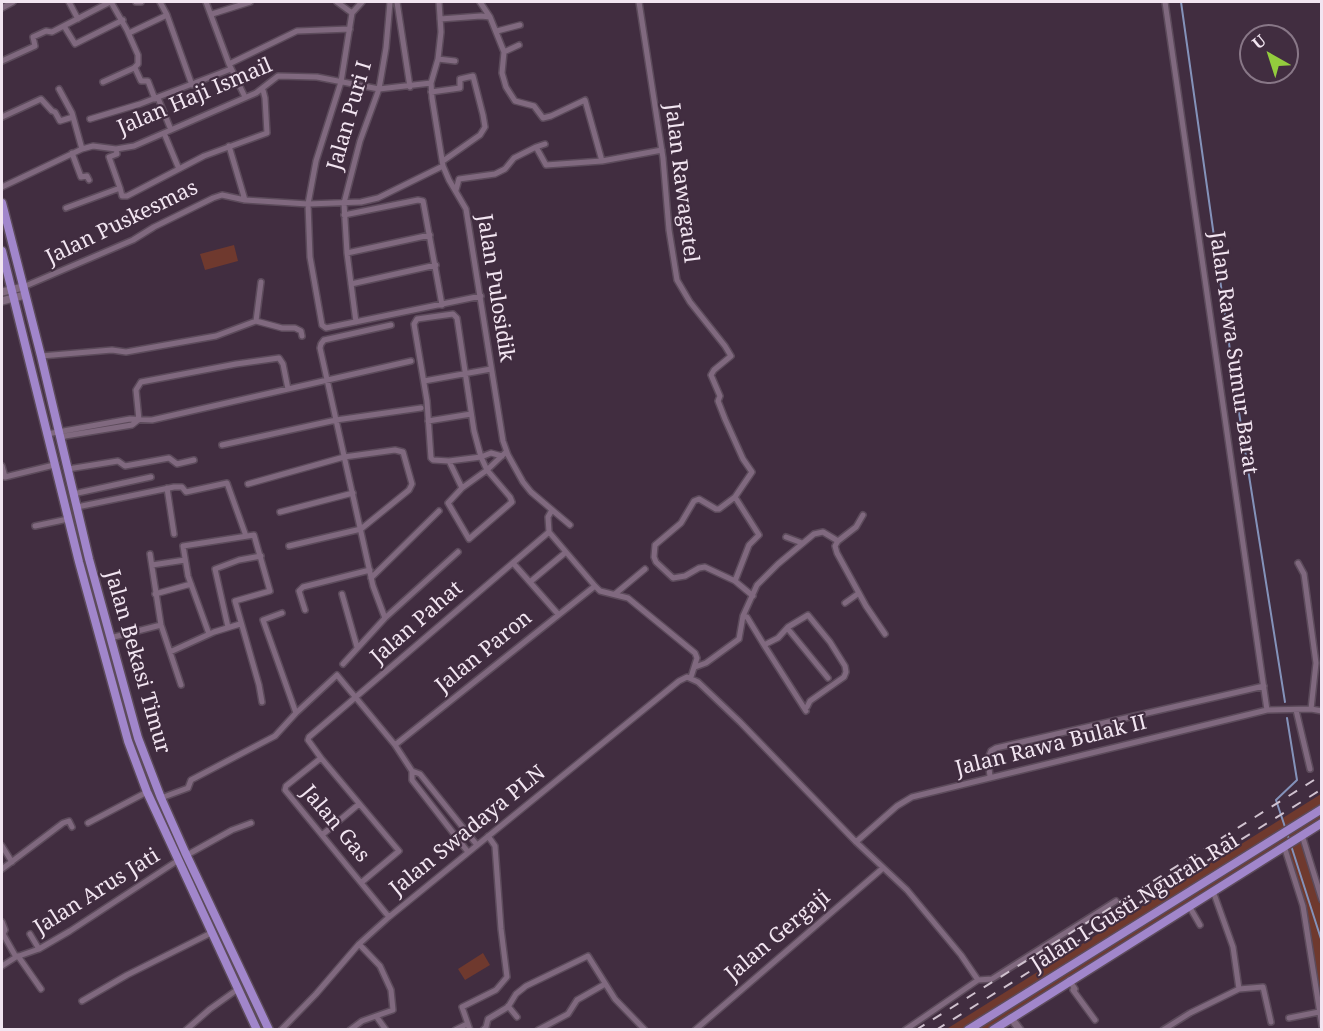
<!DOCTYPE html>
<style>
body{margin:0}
#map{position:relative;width:1323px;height:1031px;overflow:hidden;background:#412d40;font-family:"Noto Serif",serif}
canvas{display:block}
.frame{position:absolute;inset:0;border:3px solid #f2e5f1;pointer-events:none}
.north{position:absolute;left:1239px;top:24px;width:60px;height:60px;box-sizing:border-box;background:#412d40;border:2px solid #887787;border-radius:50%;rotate:321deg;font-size:16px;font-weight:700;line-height:24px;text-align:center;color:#f2e5f1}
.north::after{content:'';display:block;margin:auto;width:21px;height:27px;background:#93cc3d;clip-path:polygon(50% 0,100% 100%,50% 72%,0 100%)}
</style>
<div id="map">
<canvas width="1323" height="1031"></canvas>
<div class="frame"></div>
<div class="north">U</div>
</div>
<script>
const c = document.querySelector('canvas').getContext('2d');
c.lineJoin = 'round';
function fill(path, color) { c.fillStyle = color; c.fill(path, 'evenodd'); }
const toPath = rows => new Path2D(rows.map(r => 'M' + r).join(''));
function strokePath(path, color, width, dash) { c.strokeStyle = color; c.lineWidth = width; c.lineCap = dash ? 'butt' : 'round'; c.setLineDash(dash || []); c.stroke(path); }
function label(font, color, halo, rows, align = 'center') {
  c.font = font + ' "Noto Serif",serif'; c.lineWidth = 4.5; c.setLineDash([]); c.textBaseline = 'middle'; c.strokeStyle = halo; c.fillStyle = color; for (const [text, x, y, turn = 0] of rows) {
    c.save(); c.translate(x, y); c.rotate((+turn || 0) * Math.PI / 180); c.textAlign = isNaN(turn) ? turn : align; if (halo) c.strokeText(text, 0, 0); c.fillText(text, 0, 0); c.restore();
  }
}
fill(toPath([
 [234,245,238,261,205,270,200,254],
 [1321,794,1321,809,968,1029,945,1030],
 [1321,814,1321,823,1302,835,1321,901,1321,1026,1303,904,1283,847,993,1029,975,1030],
 [483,953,490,965,465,980,458,969]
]), '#6f392e');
strokePath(toPath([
 [1181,2,1237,400,1285,702],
 [1285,827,1276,800,1297,780,1287,718],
 [1287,833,1322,942]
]), '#8492ba', 2);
const minor = toPath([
 [69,2,78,19],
 [136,2,141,2],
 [160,2,167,15],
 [206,2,229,64,245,97],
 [337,2,352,13],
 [362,2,352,13,341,82,316,161,308,204,310,257,322,325,326,328,481,296],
 [397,2,410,87],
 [439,2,441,32,438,59,431,83,432,98,443,166,449,180,466,209,503,441,508,455,523,482,531,492,570,525],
 [480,2,490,17],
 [639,2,663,158,669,230,677,280,690,302,725,346,731,356,714,370,711,375,720,396,718,401,725,419,743,459,752,472,735,497,719,509,716,509,699,499,694,501,681,523,655,545,654,557,656,562,673,578,685,576,699,568,705,567,735,581,753,596],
 [1165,2,1267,710],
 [2,8,13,2],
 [212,14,250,2],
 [440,19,481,16,490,17,504,52,502,73,506,87,515,101,534,106,543,118,551,116,585,100,602,161],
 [64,26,75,44,123,20],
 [497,31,520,25],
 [129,33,167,15,192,85],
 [504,52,519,45],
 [438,59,455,61],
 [2,61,35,46,33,37,46,31,52,32,110,2],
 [229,64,297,31,350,29],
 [135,68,141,81,148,81,155,99],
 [103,82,134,68,138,64,138,55,127,30,111,2],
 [59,89,72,113,82,149],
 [431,92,460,88,460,79,473,76,483,115,485,127,480,135,443,161],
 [158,98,171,130],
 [2,117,41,99,52,111,55,112,60,121,73,117],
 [90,119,140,104,231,69],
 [164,133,179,169],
 [229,146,245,200],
 [536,147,545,144],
 [116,149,117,154,109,157,120,188],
 [72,153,81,177,87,176,89,180],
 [2,187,82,149,93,146,116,149,134,146,256,93,278,76,317,77,379,89,431,83],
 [456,190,459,179,495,174,505,169,514,158,536,147,546,165,602,161,662,150],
 [66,208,120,188,122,196,127,196,204,156,267,133,265,98,263,90],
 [344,215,418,200,423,201,442,305],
 [347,253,430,235],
 [351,284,436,265],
 [23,287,133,240,154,227,213,198,222,195,245,200,308,204,361,202,378,198,443,166],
 [256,321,282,328,295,328,301,331,302,336],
 [356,322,347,253,344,203,360,141,379,89,386,48,390,2],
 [41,356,112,350,126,352,216,336,256,321,261,282],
 [424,381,491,369],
 [139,420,136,390,141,382,236,364,279,358,283,364,288,389],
 [428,421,471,414],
 [47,434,130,419,152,420,411,361],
 [60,439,65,436,132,425,137,421],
 [222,445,336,420,421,408],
 [502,456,491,453,481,457,449,461,433,460,431,458,427,401,414,324,417,319,453,314,457,318,474,431,481,457,487,470,462,488,448,503,469,539,512,502,510,497,487,470,506,452],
 [449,461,462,488],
 [2,466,5,477,54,465],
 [68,469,118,461,125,466,169,458,177,464,194,460],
 [248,484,344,457,395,450,403,452,412,484,409,490,361,529,289,546],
 [167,488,174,534],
 [73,494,151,477],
 [77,507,174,487,182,487,186,492,227,483,246,536],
 [552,510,548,517,549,532,595,586,600,591,628,598,695,653,697,658,691,677],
 [280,512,353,493],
 [35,526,68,519],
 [786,537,802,543],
 [838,541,835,546,837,553,866,606,885,634],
 [150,554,161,625,181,685],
 [513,563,558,614],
 [1298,563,1304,574,1316,663,1311,709],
 [152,565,185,560],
 [371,578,439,511],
 [735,581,749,545,759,535,735,497],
 [530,582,566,552],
 [155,594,191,584],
 [342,594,357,647],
 [615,594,645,569],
 [845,603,859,593],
 [305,610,299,591,303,587,370,570],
 [743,616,747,617,764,645,778,638,788,627,808,615,830,642,845,666,846,672,844,677,810,701,807,707],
 [385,618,373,586,320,348,321,344,324,340,391,325],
 [228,627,215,569,239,560,261,556],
 [788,629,828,678],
 [209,634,188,576,183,546,254,535,270,591,235,601,259,685,262,702],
 [110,638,161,625],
 [764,645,806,711],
 [170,652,214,632,240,624],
 [343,664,385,618,458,552],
 [695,667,706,663,739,639,743,616,757,585,778,564,814,534,823,532,838,541,856,527,863,515],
 [1296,710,1310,769],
 [296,713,337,675,395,745,412,771,412,780,468,852],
 [395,745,595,586],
 [321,758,286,786,285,790,389,917],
 [412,771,420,774,477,845],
 [990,777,988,758,991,751,996,748,1264,686],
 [161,798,188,788,191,780,275,736,296,713,263,620,282,613],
 [88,823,147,792],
 [322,835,359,804],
 [1302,835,1322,900],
 [856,842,897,806,912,797,1267,710,1311,709,1322,711],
 [2,846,12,862],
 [1284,846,1303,906,1322,1026],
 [187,855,232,830,251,823],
 [2,869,63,823,69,821,72,827],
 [362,882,399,851,321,758,308,740,309,737,549,532],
 [1189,906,1200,925],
 [2,922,5,930,3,934,16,957],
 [30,934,39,949],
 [359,944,380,966,391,990,393,1010,376,1016,386,1030],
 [18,956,41,989],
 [2,966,16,957,39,949,70,931,177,861],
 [1069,980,1075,989,1073,990,1095,1020],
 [1239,989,1263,987,1271,1022],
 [82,1001,127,975,211,933],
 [508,1006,517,1017],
 [1289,1018,1319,1012],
 [186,1030,210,1009,238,989],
 [281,1030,316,994,359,944,389,917,679,681,687,677,698,682,740,722,856,842,907,890,961,955,978,980],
 [350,1030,362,1021,376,1016],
 [455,1030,467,1024],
 [470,1030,462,1007,496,990,507,977,501,929,495,846,488,836],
 [483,1030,486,1027,488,1019,508,1007,516,994,526,986,588,956,615,999,645,1030],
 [538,1030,568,1014,577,1000,605,984],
 [695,1030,883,868],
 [905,1030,978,980,992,979,1116,901],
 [1163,1030,1190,1013,1239,989,1233,947,1213,891]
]);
const tertiary = toPath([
 [2,292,23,287],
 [2,301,25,295],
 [1011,1018,1020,1030]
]);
const primary = toPath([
 [2,203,41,356,89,559,138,738,161,798,185,852,269,1030],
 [2,251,79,562,128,741,147,792,257,1030],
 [968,1030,1322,809],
 [993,1030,1322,823]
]);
strokePath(minor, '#5c4b5b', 8);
strokePath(tertiary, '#5c4b5b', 10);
strokePath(primary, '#5c4b5b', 11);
strokePath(minor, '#80697f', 5);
strokePath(tertiary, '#80697f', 7);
strokePath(primary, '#a186cb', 8);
strokePath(toPath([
 [916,1030,1322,775],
 [936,1030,1322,789]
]), '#d0c2cf', 2, [10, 10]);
label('21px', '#f2e5f1', '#412d40', [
 ["Jalan Haji Ismail",195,97,-23],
 ["Jalan Puri I",350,116,-74],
 ["Jalan Rawagatel",681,183,83],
 ["Jalan Puskesmas",122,223,-26],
 ["Jalan Pulosidik",495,288,81],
 ["Jalan Rawa Sumur Barat",1233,353,82],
 ["Jalan Pahat",417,623,-41],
 ["Jalan Paron",484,652,-39],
 ["Jalan Bekasi Timur",137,662,74],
 ["Jalan Rawa Bulak II",1051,746,-14],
 ["Jalan Gas",335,824,50],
 ["Jalan Swadaya PLN",468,831,-39],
 ["Jalan Arus Jati",97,892,-32],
 ["Jalan I Gusti Ngurah Rai",1135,903,-32],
 ["Jalan Gergaji",778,936,-40]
]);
</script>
